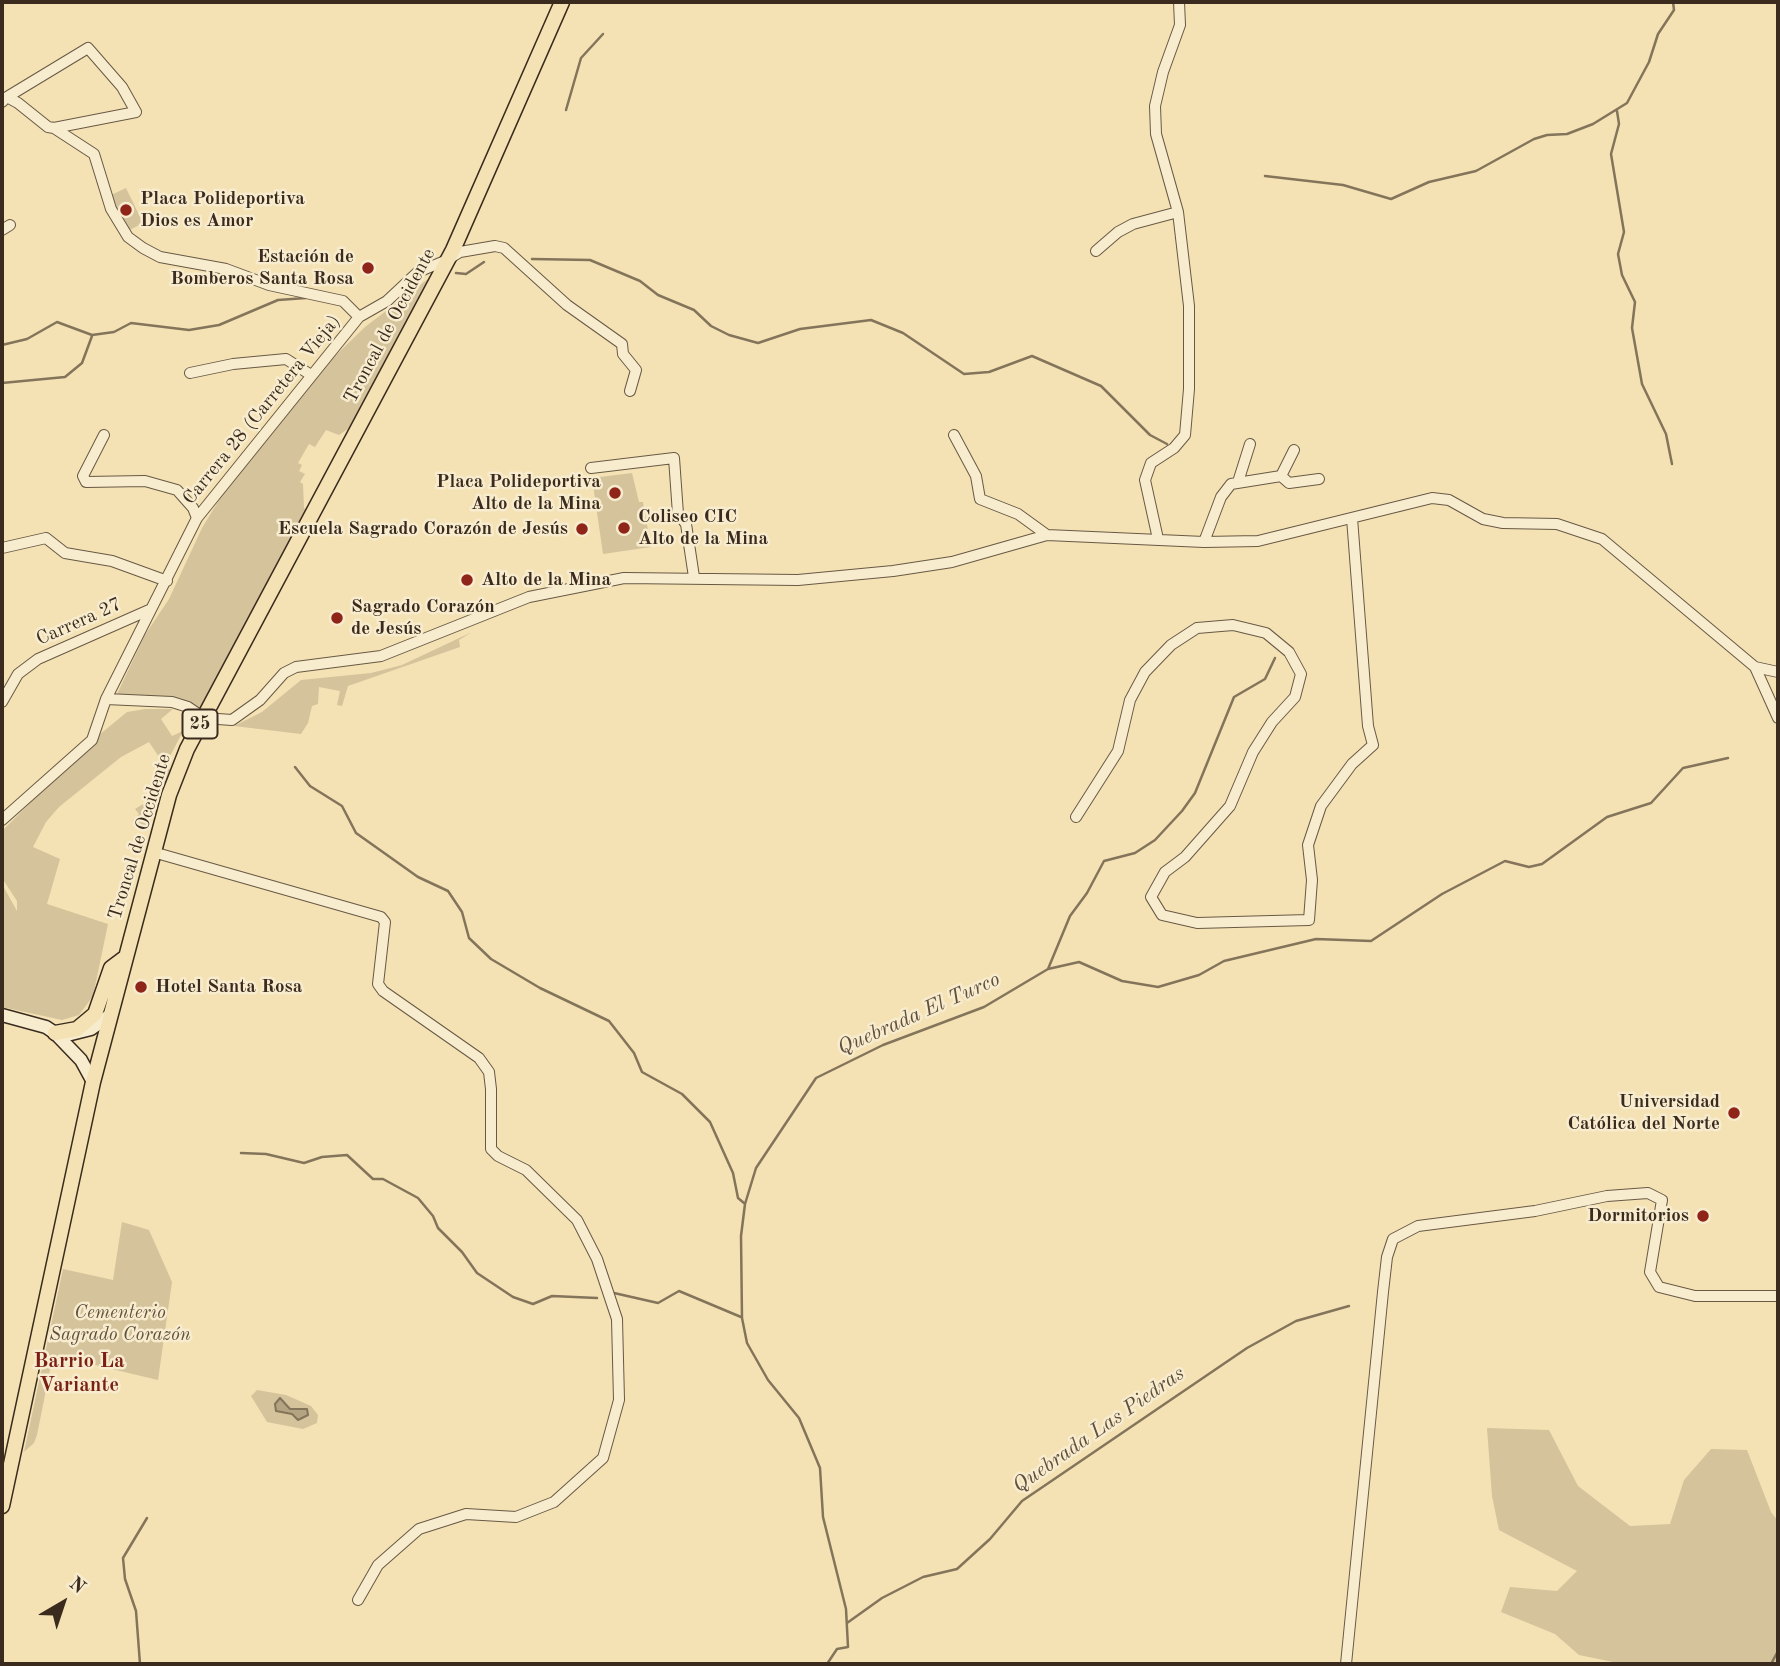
<!DOCTYPE html>
<meta charset="utf-8">
<style>
body{margin:0}
#map{position:relative;width:1780px;height:1666px;overflow:hidden;background:#f4e2b5;font-family:"Old Standard TT",serif}
canvas{display:block}
.frame{position:absolute;inset:0;border:4px solid #3a2b1e;pointer-events:none}
.north{position:absolute;left:28px;top:1568px;width:70px;height:70px;-webkit-text-stroke:5px #f8eccf;paint-order:stroke;rotate:39deg;font-size:19px;font-weight:700;line-height:28px;text-align:center;color:#3a2b1e}
.north::after{content:'';display:block;margin:auto;width:24px;height:32px;background:#3a2b1e;clip-path:polygon(50% 0,100% 100%,50% 72%,0 100%)}
</style>
<div id="map">
<canvas width="1780" height="1666"></canvas>
<div class="frame"></div>
<div class="north">N</div>
</div>
<script>
const c = document.querySelector('canvas').getContext('2d');
c.lineJoin = 'round';
function fill(path, color) { c.fillStyle = color; c.fill(path, 'evenodd'); }
const toPath = rows => new Path2D(rows.map(r => 'M' + r).join(''));
function strokePath(path, color, width, dash) { c.strokeStyle = color; c.lineWidth = width; c.lineCap = dash ? 'butt' : 'round'; c.setLineDash(dash || []); c.stroke(path); }
function label(font, color, halo, rows, align = 'center') {
  c.font = font + ' "Old Standard TT",serif'; c.lineWidth = 5; c.setLineDash([]); c.textBaseline = 'middle'; c.strokeStyle = halo; c.fillStyle = color; for (const [text, x, y, turn = 0] of rows) {
    c.save(); c.translate(x, y); c.rotate((+turn || 0) * Math.PI / 180); c.textAlign = isNaN(turn) ? turn : align; if (halo) c.strokeText(text, 0, 0); c.fillText(text, 0, 0); c.restore();
  }
}
fill(toPath([
 [126,188,143,223,126,232,109,196],
 [437,272,355,424,339,435,326,430,315,447,309,444,298,463,302,465,299,471,305,474,300,482,303,484,304,508,307,511,198,714,188,707,123,700,117,694,145,635,169,599,202,528,227,487,334,357,365,327],
 [632,473,639,502,643,502,651,547,603,554,592,478],
 [472,632,459,640,460,647,348,686,342,706,337,705,340,691,319,687,318,704,312,706,308,723,301,734,234,726,262,712,301,680,371,673,402,665],
 [145,709,173,709,161,719,172,736,183,731,165,766,173,772,152,812,149,828,132,821,139,814,135,809,158,795,165,766,149,742,121,757,59,807,46,822,33,847,60,859,47,904,108,924,93,996,79,1015,62,1020,2,1007,2,884,17,911,17,901,2,878,2,831,93,740,127,712],
 [122,1222,149,1230,172,1282,158,1380,53,1355,37,1435,34,1443,24,1452,63,1269,113,1280],
 [257,1390,286,1395,311,1406,318,1415,317,1423,303,1429,267,1422,251,1396],
 [1487,1428,1549,1430,1578,1486,1630,1526,1670,1524,1684,1480,1711,1449,1747,1450,1771,1512,1778,1521,1778,1664,1623,1664,1579,1655,1555,1634,1501,1612,1510,1587,1557,1591,1577,1571,1499,1530,1492,1496]
]), '#d4c39b');
const water = toPath([
 [280,1398,290,1409,307,1409,308,1415,298,1420,292,1414,276,1411,275,1404,280,1398]
]);
fill(water, '#b5a482');
strokePath(water, '#84745a', 2);
strokePath(toPath([
 [566,110,581,58,603,34],
 [1617,111,1619,124,1611,154,1624,232,1618,254,1622,275,1635,302,1632,328,1642,384,1666,434,1672,464],
 [1265,176,1343,185,1391,199,1429,182,1476,171,1534,139,1547,135,1567,134,1593,124,1627,103,1649,62,1658,34,1674,10,1673,2],
 [532,259,590,260,640,281,658,295,694,310,711,326,729,335,758,343,800,329,871,320,903,333,964,374,989,372,1032,356,1101,386,1150,435,1167,444],
 [456,273,466,274,484,262],
 [2,345,27,339,57,322,92,335,114,332,131,323,189,330,219,325,278,300,306,298],
 [2,383,65,377,82,363,92,336],
 [295,767,310,786,342,806,356,833,418,877,448,891,462,912,469,938,491,959,540,988,609,1021,634,1053,642,1072,682,1094,710,1122,733,1173,738,1198,744,1203],
 [1048,969,1070,916,1087,893,1104,861,1135,853,1155,840,1182,811,1195,793,1234,697,1265,679,1275,658],
 [241,1153,266,1154,304,1163,322,1157,347,1155,373,1179,383,1179,418,1198,433,1216,438,1228,462,1252,477,1273,513,1297,533,1304,552,1296,597,1298],
 [614,1293,658,1303,679,1291,741,1317],
 [847,1623,882,1598,923,1577,957,1569,990,1539,1022,1501,1247,1348,1296,1321,1349,1306],
 [140,1664,136,1611,125,1579,123,1558,147,1518],
 [827,1664,837,1649,848,1647,846,1609,823,1517,820,1468,799,1418,768,1380,747,1343,742,1318,741,1236,745,1204,756,1168,816,1078,883,1045,984,1007,1048,969,1079,962,1122,981,1158,987,1199,975,1224,961,1316,939,1371,941,1442,894,1505,861,1529,867,1542,864,1607,817,1651,803,1683,768,1728,758],
 [1771,1664,1778,1651]
]), '#84745a', 2.5);
const street = toPath([
 [2,102,7,97,18,103,48,127,54,128,136,112,122,87,88,48,7,97],
 [54,128,94,154,111,209,128,237,143,248,160,257,226,269,269,285,343,301,359,317],
 [2,230,10,225],
 [1096,251,1118,232,1133,224,1178,212],
 [190,373,233,364,286,359,311,375],
 [104,435,83,476,86,482,145,481,177,490,193,508,197,518],
 [954,435,976,476,980,499,1018,514,1047,535],
 [591,468,674,458,678,514,686,524,694,577],
 [1281,476,1289,483,1319,479],
 [1238,482,1250,444],
 [1158,539,1145,480,1151,463,1174,448,1185,435,1189,389,1189,306,1178,212,1156,134,1155,106,1163,72,1180,25,1179,2],
 [1204,542,1221,497,1231,484,1281,476,1294,450],
 [2,548,46,538,65,553,112,561,167,581],
 [1755,667,1778,672],
 [106,699,172,702,188,707,204,718,232,720,260,700,284,673,296,667,381,656,529,597,624,578,798,580,893,571,952,562,1047,535,1204,542,1258,541,1432,498,1449,500,1483,519,1503,523,1557,524,1602,539,1755,667,1778,718],
 [2,702,18,674,38,659,149,610],
 [1076,817,1118,751,1130,700,1145,672,1171,645,1197,628,1233,625,1266,633,1289,652,1301,674,1295,697,1272,722,1253,752,1230,806,1185,857,1165,872,1151,897,1162,915,1197,923,1309,920,1312,880,1308,845,1321,806,1352,764,1373,745,1368,726,1352,518],
 [2,820,92,740,106,699,197,518,359,317,387,301,418,272,447,260,460,252,495,246,504,248,567,305,622,344,623,354,636,370,630,391],
 [153,852,381,917,385,922,378,984,383,991,479,1058,489,1072,491,1089,491,1149,498,1156,526,1170,577,1220,597,1259,617,1319,619,1400,603,1458,554,1502,516,1517,466,1514,419,1529,378,1565,358,1600],
 [1346,1664,1383,1292,1387,1257,1393,1239,1418,1226,1535,1211,1607,1196,1648,1193,1662,1200,1650,1272,1659,1287,1695,1296,1778,1296]
]);
const secondary = toPath([
 [2,1015,46,1027,55,1033,81,1060,93,1082],
 [71,1034,91,1029,110,1015]
]);
const primary = toPath([
 [55,1033,77,1029,95,1014,111,968,123,959],
 [2,1506,93,1082,169,795,187,749,453,250,562,2]
]);
strokePath(street, '#685944', 12);
strokePath(secondary, '#3a2b1e', 15);
strokePath(primary, '#3a2b1e', 17);
strokePath(street, '#f8eccf', 10);
strokePath(secondary, '#f8eccf', 12);
strokePath(primary, '#f4e2b5', 14);
for (const [x, y, r, color] of [
 [126,210,7,"#8f2418"],
 [368,268,7,"#8f2418"],
 [615,493,7,"#8f2418"],
 [624,528,7,"#8f2418"],
 [582,529,7,"#8f2418"],
 [467,580,7,"#8f2418"],
 [337,618,7,"#8f2418"],
 [141,987,7,"#8f2418"],
 [1734,1113,7,"#8f2418"],
 [1703,1216,7,"#8f2418"]
]) { const dot = new Path2D(); dot.arc(x, y, r, 0, 2 * Math.PI); c.fillStyle = color; c.fill(dot); strokePath(dot, '#f8eccf', 2.5); }
for (const [x, y, w] of [
 [200,724,35]
]) { const box = new Path2D(); box.roundRect(x - w / 2, y - 14.5, w, 29, 5); c.fillStyle = '#f8eccf'; c.fill(box); strokePath(box, '#3a2b1e', 2); }
label('bold 18px', '#3a2b1e', null, [
 ["25",200,724]
]);
label('bold 19px', '#3a2b1e', '#f8eccf', [
 ["Placa Polideportiva",140,199],
 ["Dios es Amor",140,221],
 ["Estación de",354,257,"right"],
 ["Bomberos Santa Rosa",354,279,"right"],
 ["Placa Polideportiva",601,482,"right"],
 ["Alto de la Mina",601,504,"right"],
 ["Coliseo CIC",638,517],
 ["Alto de la Mina",638,539],
 ["Escuela Sagrado Corazón de Jesús",568,529,"right"],
 ["Alto de la Mina",481,580],
 ["Sagrado Corazón",351,607],
 ["de Jesús",351,629],
 ["Hotel Santa Rosa",155,987],
 ["Universidad",1720,1102,"right"],
 ["Católica del Norte",1720,1124,"right"],
 ["Dormitorios",1689,1216,"right"]
], 'left');
label('19px', '#3a2b1e', '#f8eccf', [
 ["Troncal de Occidente",390,326,-62],
 ["Carrera 28 (Carretera Vieja)",262,410,-51],
 ["Carrera 27",79,622,-24],
 ["Troncal de Occidente",140,837,-73]
]);
label('italic 19px', '#60513d', '#f8eccf', [
 ["Cementerio",120,1313],
 ["Sagrado Corazón",120,1335]
]);
label('italic 21px', '#5f4f3c', '#f8eccf', [
 ["Quebrada El Turco",919,1014,-24],
 ["Quebrada Las Piedras",1099,1430,-35]
]);
label('bold 21px', '#7a1f14', '#f8eccf', [
 ["Barrio La",79,1361],
 ["Variante",79,1385]
]);
</script>
